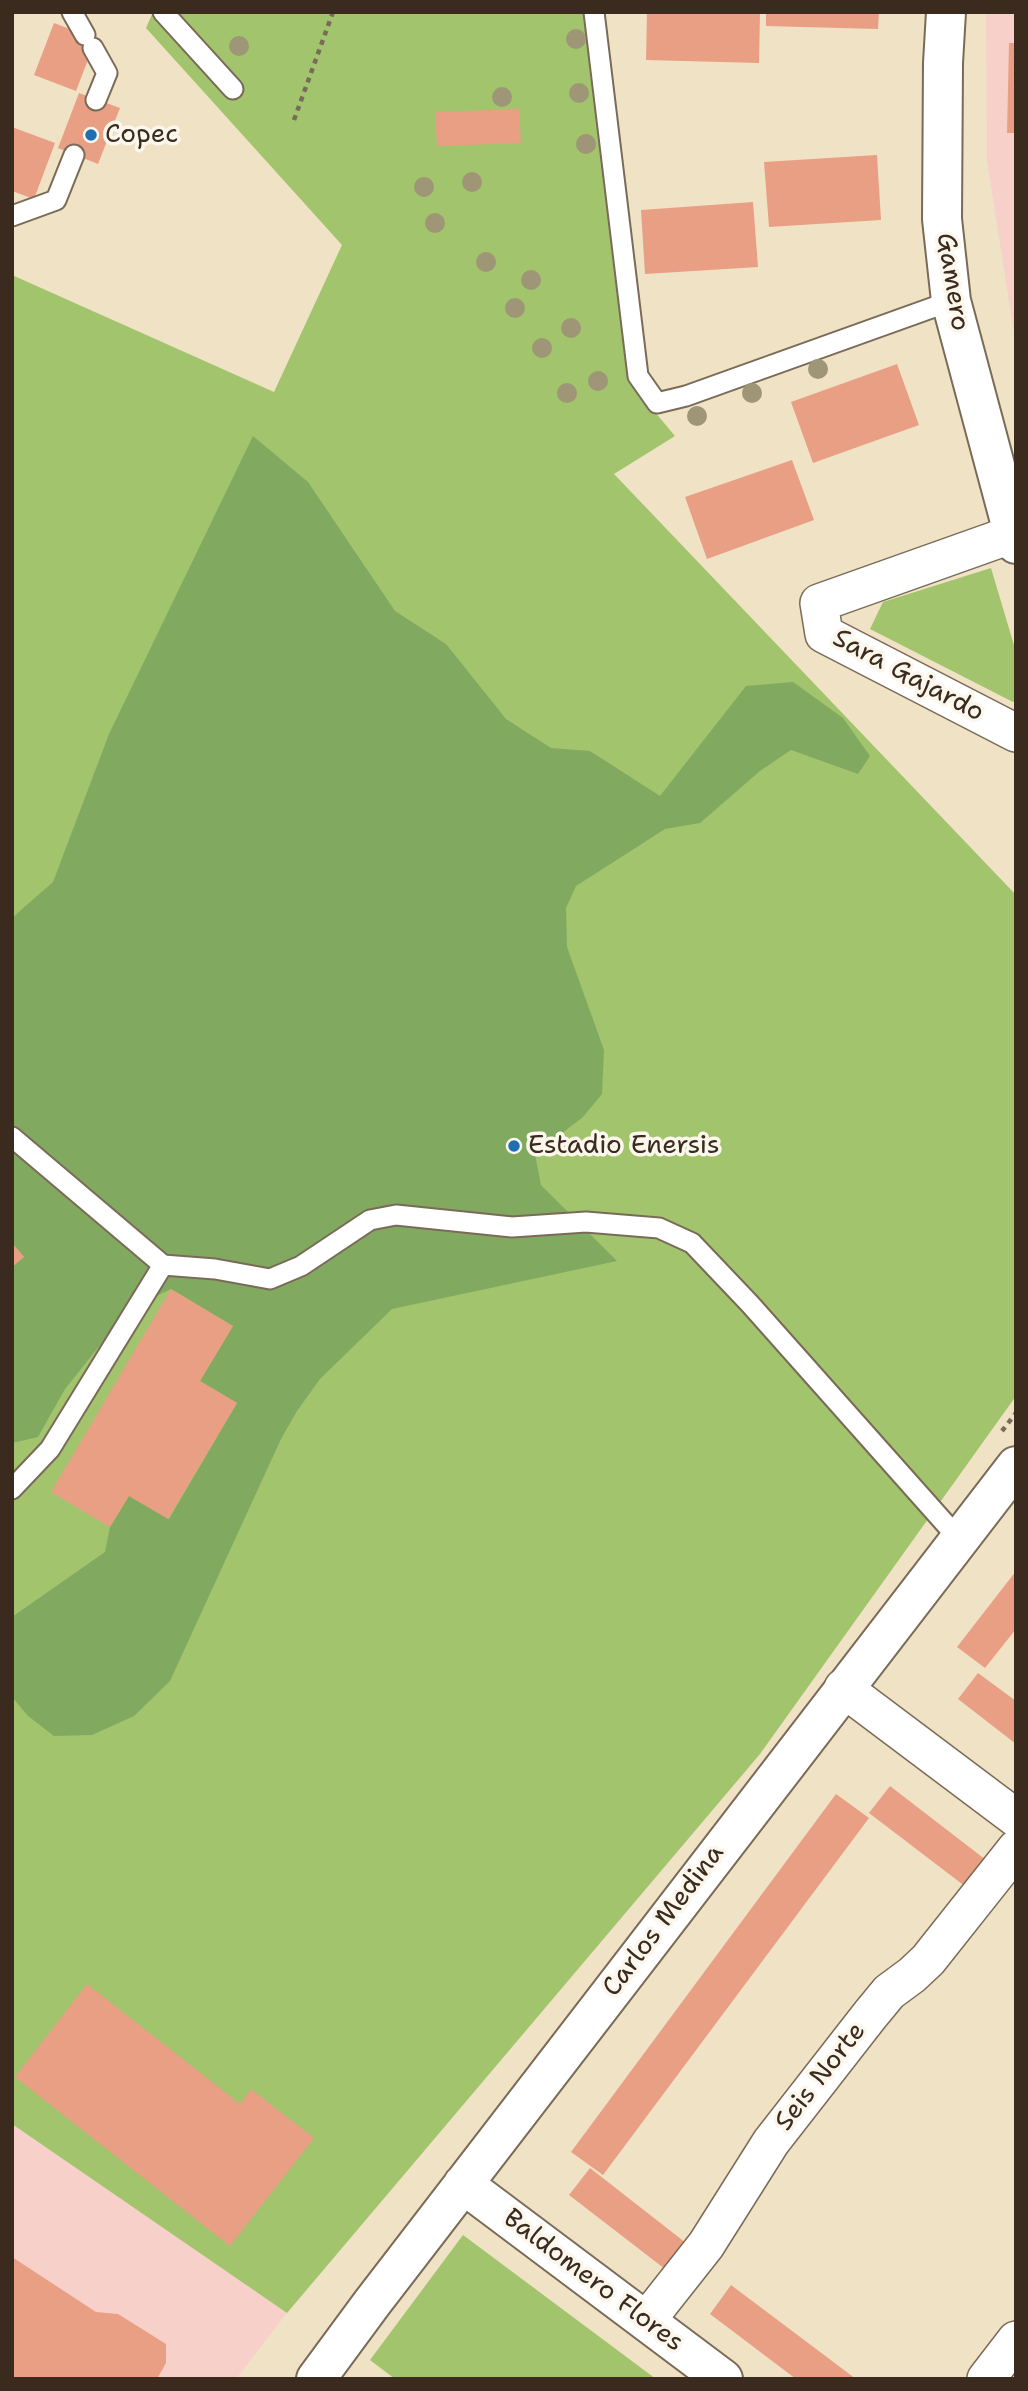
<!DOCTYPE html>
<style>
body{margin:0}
#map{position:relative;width:1028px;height:2391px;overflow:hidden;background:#f0e2c4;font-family:"Shantell Sans",sans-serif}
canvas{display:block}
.frame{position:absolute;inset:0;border:14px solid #3b2a1e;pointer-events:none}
</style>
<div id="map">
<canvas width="1028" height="2391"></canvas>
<div class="frame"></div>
</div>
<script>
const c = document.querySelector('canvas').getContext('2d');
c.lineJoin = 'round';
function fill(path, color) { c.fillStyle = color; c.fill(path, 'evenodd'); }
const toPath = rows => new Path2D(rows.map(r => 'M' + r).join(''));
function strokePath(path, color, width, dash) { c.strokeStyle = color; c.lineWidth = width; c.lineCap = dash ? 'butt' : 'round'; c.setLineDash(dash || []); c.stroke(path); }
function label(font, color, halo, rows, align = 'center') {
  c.font = font + ' "Shantell Sans",sans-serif'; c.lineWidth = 7; c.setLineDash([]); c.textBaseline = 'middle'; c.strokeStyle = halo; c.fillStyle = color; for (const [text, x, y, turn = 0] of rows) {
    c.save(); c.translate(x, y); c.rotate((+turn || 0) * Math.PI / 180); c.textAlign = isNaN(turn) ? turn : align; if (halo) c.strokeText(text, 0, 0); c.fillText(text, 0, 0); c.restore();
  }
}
fill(toPath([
 [986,12,1016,12,1014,333,987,161],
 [12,2124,287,2313,236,2379,12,2379]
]), '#f7d0ca');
fill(toPath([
 [153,12,585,12,628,380,675,436,614,474,1016,895,1016,1396,760,1754,287,2313,12,2124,12,275,274,392,342,245,146,28],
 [991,568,1016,652,1016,700,1013,702,870,629,883,602],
 [463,2235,656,2379,395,2379,370,2360]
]), '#a2c46d');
fill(toPath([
 [253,436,308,482,395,611,446,644,506,719,551,748,590,751,660,796,746,686,793,682,843,718,870,756,858,774,791,750,760,771,700,823,665,829,576,886,566,908,567,947,604,1050,602,1094,583,1117,535,1154,541,1185,617,1261,392,1309,320,1379,297,1411,281,1439,170,1681,134,1716,92,1735,54,1736,28,1716,12,1697,12,1617,105,1552,110,1527,129,1496,169,1519,237,1403,200,1381,233,1326,171,1289,129,1309,65,1389,38,1437,12,1443,12,1267,24,1257,12,1243,12,918,53,882,109,734]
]), '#81aa60');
fill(toPath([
 [647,12,760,12,759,63,646,60],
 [766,12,879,12,878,29,766,26],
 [54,23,96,39,76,91,34,75],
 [1009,43,1016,43,1016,133,1007,133],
 [79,93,120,108,98,164,58,148],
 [519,109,521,143,437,146,435,112],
 [12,127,55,143,34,199,12,191],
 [877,155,881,220,769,227,764,162],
 [753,202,758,267,645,274,641,210],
 [897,364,919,425,813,463,791,402],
 [792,460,814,520,707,559,685,497],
 [12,1243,24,1257,12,1267],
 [171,1289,233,1326,200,1381,237,1403,168,1519,129,1496,110,1527,51,1492],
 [1016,1571,1016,1629,985,1668,957,1647],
 [978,1673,1016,1701,1016,1744,958,1699],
 [890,1786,986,1860,966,1887,869,1813],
 [836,1794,869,1818,603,2175,571,2152],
 [87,1984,240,2104,251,2089,314,2138,230,2246,15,2077],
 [590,2168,686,2243,665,2269,569,2195],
 [12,2257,96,2312,118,2314,166,2344,166,2363,157,2379,12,2379],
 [731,2285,856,2379,796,2379,710,2314]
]), '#e99f84');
const lane = toPath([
 [72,12,85,35],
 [163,12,233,89],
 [594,12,638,376,657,403,686,396,951,301],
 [93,48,107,73,96,100],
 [12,216,56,200,74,155],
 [12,1137,163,1265],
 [12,1489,50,1449,163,1265,215,1269,270,1279,301,1266,370,1220,396,1215,512,1227,586,1222,659,1228,692,1243,750,1304,958,1538]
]);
const street = toPath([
 [1016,533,819,603,824,634,1016,733],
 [843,1688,1016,1818],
 [646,2321,706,2245,771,2142,870,2015,889,1992,912,1975,928,1960,1016,1849],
 [986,2379,1016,2340]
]);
const secondary = toPath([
 [946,12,943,63,942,219,951,301,1016,544],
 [463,2184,723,2379],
 [316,2379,372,2303,1016,1466]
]);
strokePath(lane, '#7a6a58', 23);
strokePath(street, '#7a6a58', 40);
strokePath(secondary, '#7a6a58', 42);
strokePath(toPath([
 [294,120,333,12],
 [1002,1431,1016,1413]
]), '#7a6a58', 4.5, [5, 5]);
strokePath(lane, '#fff', 19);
strokePath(street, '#fff', 37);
strokePath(secondary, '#fff', 38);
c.fillStyle = '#9e9676';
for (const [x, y] of [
 [576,39],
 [239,46],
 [579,93],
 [502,97],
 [586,144],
 [472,182],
 [424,187],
 [435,223],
 [486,262],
 [531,280],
 [515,308],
 [571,328],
 [542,348],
 [818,369],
 [598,381],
 [567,393],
 [752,393],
 [697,416]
]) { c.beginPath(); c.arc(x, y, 10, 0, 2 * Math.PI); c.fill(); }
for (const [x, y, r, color] of [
 [91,135,7,"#1f6fb2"],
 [514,1146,7,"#1f6fb2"]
]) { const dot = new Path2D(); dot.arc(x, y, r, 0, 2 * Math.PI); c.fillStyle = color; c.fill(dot); strokePath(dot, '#fbf7ec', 2.5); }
label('26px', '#3b2a1e', '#fbf7ec', [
 ["Copec",105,135],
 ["Estadio Enersis",528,1146]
], 'left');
label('26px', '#3b2a1e', '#fbf7ec', [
 ["Gamero",952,282,81],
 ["Sara Gajardo",908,676,28],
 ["Carlos Medina",664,1921,-53],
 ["Seis Norte",821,2077,-52],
 ["Baldomero Flores",593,2281,37]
]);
</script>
